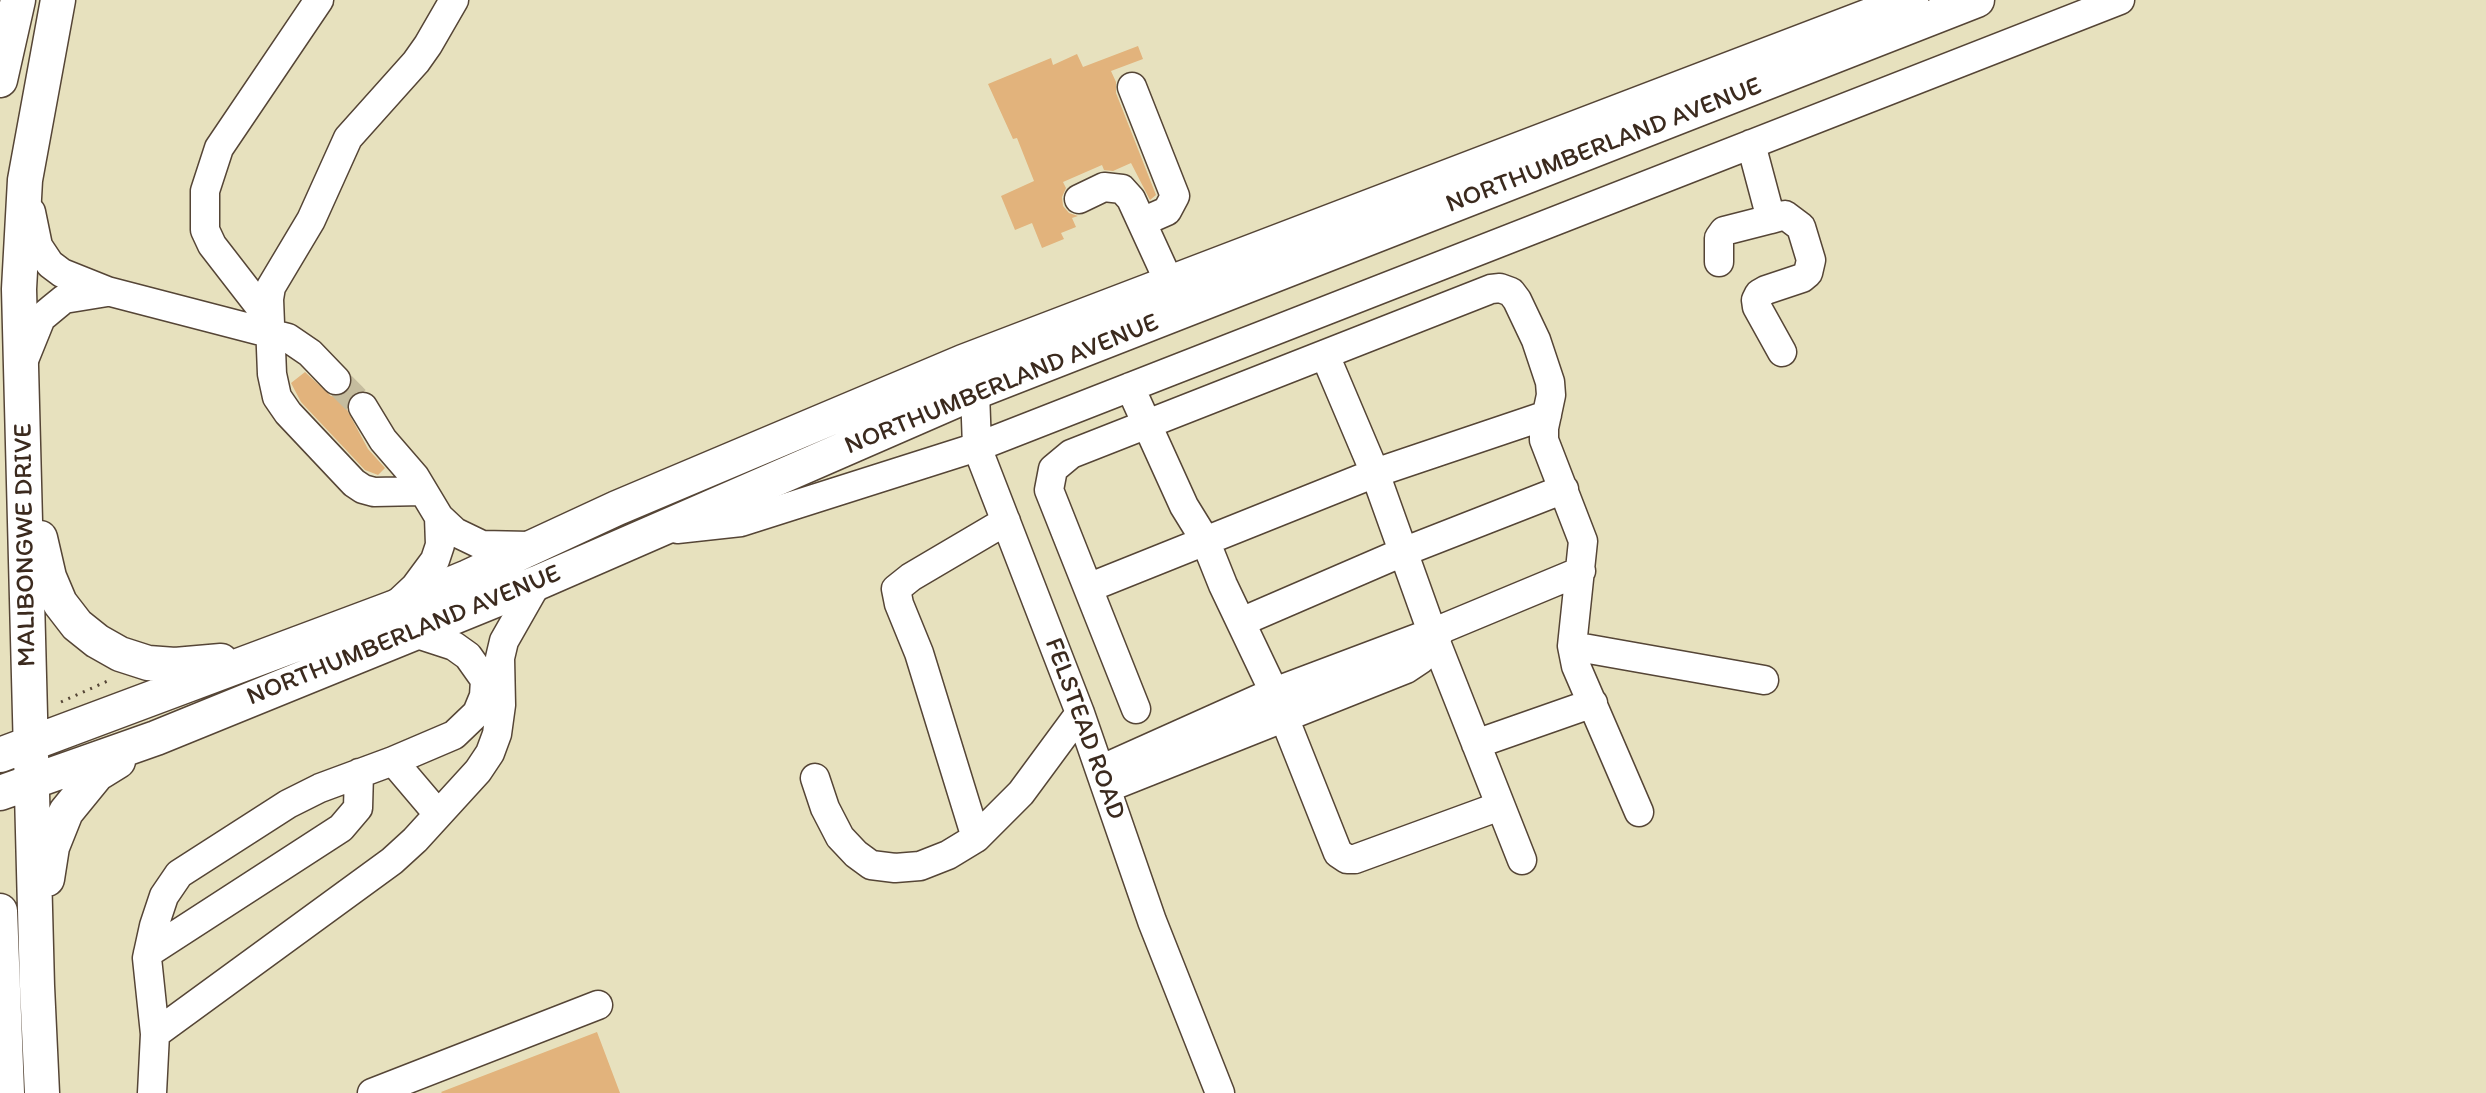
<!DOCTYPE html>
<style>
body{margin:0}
canvas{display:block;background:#e7e1be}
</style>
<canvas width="2486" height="1093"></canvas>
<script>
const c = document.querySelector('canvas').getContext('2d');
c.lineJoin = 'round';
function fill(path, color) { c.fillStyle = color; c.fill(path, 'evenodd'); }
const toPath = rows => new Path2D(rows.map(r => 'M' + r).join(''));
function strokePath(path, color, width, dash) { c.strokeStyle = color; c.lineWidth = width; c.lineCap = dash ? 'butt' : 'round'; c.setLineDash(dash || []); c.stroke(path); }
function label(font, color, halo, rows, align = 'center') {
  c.font = font + ' Itim,sans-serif'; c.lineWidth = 7; c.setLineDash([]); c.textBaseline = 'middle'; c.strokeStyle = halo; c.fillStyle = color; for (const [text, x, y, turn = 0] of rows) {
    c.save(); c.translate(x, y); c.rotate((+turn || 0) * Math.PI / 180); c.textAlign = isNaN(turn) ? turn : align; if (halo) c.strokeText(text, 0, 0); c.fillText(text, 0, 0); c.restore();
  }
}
fill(toPath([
 [1138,46,1143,59,1111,71,1116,82,1116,93,1156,195,1150,200,1131,163,1113,171,1104,170,1102,165,1063,182,1066,188,1062,197,1063,206,1069,213,1078,216,1072,218,1076,227,1061,233,1064,239,1042,248,1032,223,1015,230,1001,196,1034,181,1017,138,1013,139,988,84,1051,58,1053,65,1077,54,1083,67],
 [305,372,331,396,339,397,347,393,352,385,353,378,363,390,355,392,349,398,346,408,368,449,385,468,378,475,365,470,301,402,291,383],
 [597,1032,620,1093,442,1093,441,1092]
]), '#e2b37c');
strokePath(toPath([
 [336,380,363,407]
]), '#c5bc9e', 28, [28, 14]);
const minor = toPath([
 [1132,87,1175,196,1167,211,1142,222],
 [1079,199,1104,187,1122,189,1131,199,1170,284],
 [31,212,38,246,50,264,62,273,107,291,288,338,310,353,336,380],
 [1771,219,1785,215,1801,227,1811,260,1808,273,1802,278,1766,290,1759,294,1756,300,1757,307,1782,352],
 [1719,262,1719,238,1724,231,1771,219,1751,144],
 [270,328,260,307,212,245,205,230,205,191,219,148,319,0],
 [1325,355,1375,473,1432,632,1522,860],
 [24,360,41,318,53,308,64,299,107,292],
 [968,374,975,392,977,447,1080,713,1152,921,1220,1093],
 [1130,387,1184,506,1205,540,1223,585,1274,692,1338,853,1347,859,1355,859,1500,806],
 [363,407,383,440,415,477,439,517,455,532,482,545,530,546],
 [423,491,374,492,363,489,354,483,288,413,277,397,272,374,269,299,271,287,311,220,348,138,416,62,428,45,454,0],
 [677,529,741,522,977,447,2120,0],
 [1088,588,1375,473,1547,415],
 [399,602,415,587,435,560,440,545,439,517],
 [1241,622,1403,552,1564,489],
 [1572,646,1764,680],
 [1136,709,1049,490,1053,469,1071,454,1491,289,1500,288,1511,292,1517,300,1536,340,1550,382,1551,395,1544,428,1544,440,1583,541,1572,646,1576,666,1639,812],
 [1476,744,1593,703],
 [393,761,454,735,477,713,484,696,485,680,468,656,454,646,411,632],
 [1100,770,1274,692,1444,628,1581,571],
 [815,778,825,808,840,837,856,854,871,865,895,868,920,866,948,855,976,838,1021,793,1080,713],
 [1107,788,1406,669,1421,659,1443,628],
 [976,838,919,653,899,604,896,589,911,577,1006,521],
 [148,953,341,828,358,808,359,773],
 [155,1034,392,861,415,840,478,771,490,753,497,734,501,705,500,658,504,641,537,583],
 [152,1093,155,1034,147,958,154,926,164,896,179,874,288,804,320,788,393,761,438,814],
 [372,1093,598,1005]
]);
const major = toPath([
 [0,80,18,0],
 [40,538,49,577,60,603,77,625,97,641,120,654,148,663,175,665,221,661],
 [0,755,393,608,468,577,617,508,963,362,1911,0],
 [0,793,156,738,537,583,975,392,1977,0],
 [47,879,52,847,66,812,97,774,118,761],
 [0,911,7,1093],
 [42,1093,37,986,19,289,25,180,58,0]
]);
strokePath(minor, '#554536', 31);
strokePath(major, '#554536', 37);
strokePath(toPath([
 [61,702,112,679]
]), '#554536', 3, [2, 6]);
strokePath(minor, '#fff', 28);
strokePath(major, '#fff', 34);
label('26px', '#3b2a1e', '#fff', [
 ["NORTHUMBERLAND AVENUE",1604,146,-21],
 ["NORTHUMBERLAND AVENUE",1002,385,-22],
 ["MALIBONGWE DRIVE",26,545,-91],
 ["NORTHUMBERLAND AVENUE",404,636,-22],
 ["FELSTEAD ROAD",1084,729,70]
]);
</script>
